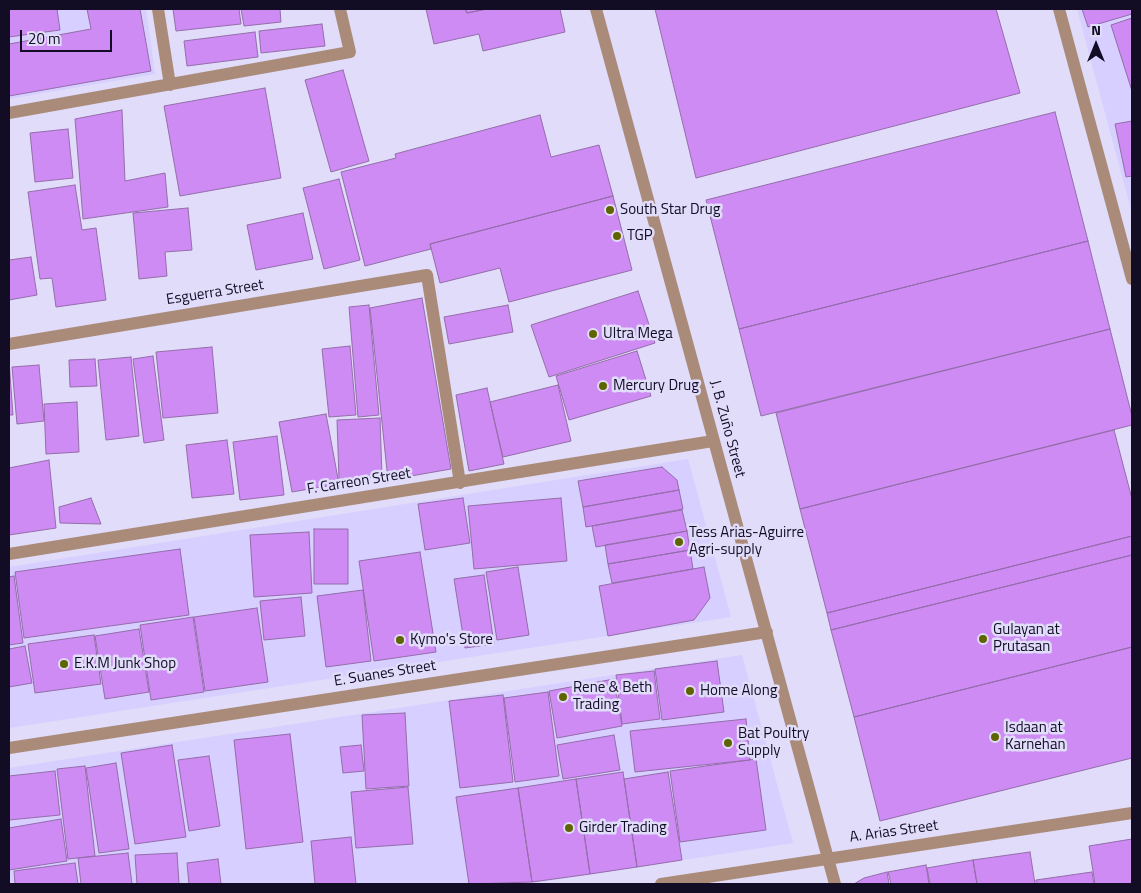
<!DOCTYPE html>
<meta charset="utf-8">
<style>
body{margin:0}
#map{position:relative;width:1141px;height:893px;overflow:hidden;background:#e0dcf9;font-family:"Titillium Web",sans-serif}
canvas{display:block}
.frame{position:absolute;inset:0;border:10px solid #130c25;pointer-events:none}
.north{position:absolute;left:1071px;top:20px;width:50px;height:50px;-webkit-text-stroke:4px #e0dcf9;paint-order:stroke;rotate:0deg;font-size:14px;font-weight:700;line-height:20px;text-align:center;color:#130c25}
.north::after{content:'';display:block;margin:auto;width:18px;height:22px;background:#130c25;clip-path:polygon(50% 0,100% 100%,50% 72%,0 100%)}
.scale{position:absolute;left:20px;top:30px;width:92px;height:22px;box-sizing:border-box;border:2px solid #130c25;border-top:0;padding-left:6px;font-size:15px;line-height:18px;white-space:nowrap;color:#130c25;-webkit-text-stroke:4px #e0dcf9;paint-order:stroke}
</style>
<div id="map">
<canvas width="1141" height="893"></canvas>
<div class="frame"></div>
<div class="north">N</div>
<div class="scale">20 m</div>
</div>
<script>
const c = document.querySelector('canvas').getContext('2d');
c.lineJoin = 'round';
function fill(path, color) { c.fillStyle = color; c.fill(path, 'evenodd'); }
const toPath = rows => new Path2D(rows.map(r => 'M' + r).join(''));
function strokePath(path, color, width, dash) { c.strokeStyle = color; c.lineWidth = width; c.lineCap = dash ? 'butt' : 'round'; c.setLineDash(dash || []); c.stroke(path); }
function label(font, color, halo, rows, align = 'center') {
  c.font = font + ' "Titillium Web",sans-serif'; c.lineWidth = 5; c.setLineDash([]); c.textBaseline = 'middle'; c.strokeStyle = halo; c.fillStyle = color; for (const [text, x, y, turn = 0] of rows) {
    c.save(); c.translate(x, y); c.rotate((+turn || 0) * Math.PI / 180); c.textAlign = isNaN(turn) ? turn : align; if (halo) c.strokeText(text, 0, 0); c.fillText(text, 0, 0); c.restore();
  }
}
fill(toPath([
 [9,9,146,9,155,74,9,99],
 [1077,9,1132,9,1132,213],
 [688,459,731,617,9,728,9,567],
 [742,655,793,843,529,884,9,884,9,768]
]), '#d7cfff');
const building = toPath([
 [9,9,57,9,60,30,9,37,9,9],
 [87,9,140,9,151,71,9,96,9,44,91,29,87,9],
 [173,9,239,9,241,24,176,31,173,9],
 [241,9,280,9,281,22,244,26,241,9],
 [426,9,465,9,467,13,487,9,560,9,565,32,483,51,479,34,434,44,426,9],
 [465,9,487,9,467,13,465,9],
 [655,9,996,9,1020,93,696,178,655,9],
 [1082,9,1132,9,1132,14,1088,27,1082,9],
 [1132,18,1132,91,1111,25,1132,18],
 [322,24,325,46,261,53,259,31,322,24],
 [255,32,258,57,187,66,184,41,255,32],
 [343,70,369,161,331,172,305,80,343,70],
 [265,88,281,178,180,196,164,106,265,88],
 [122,110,125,181,165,173,168,207,83,219,75,119,122,110],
 [1055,112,1088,241,739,329,706,200,1055,112],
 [540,115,551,157,599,145,613,196,430,244,431,249,365,266,341,172,396,158,395,154,540,115],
 [1132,121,1132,176,1126,177,1115,124,1132,121],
 [68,129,73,178,35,182,30,133,68,129],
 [339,179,360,260,324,269,303,188,339,179],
 [75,185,82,230,96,228,106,300,56,307,52,278,40,279,28,192,75,185],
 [613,196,632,270,509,302,500,268,440,283,430,244,613,196],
 [188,208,192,250,165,252,167,276,139,279,133,213,188,208],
 [303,213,313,259,256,270,247,225,303,213],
 [1088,241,1110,329,761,416,739,329,1088,241],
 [31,257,37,295,9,300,9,260,31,257],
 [638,291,655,343,549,377,531,325,638,291],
 [422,298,451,469,388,480,370,308,422,298],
 [369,305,379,415,358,417,349,307,369,305],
 [508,305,513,332,449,344,444,317,508,305],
 [1110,329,1132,416,1132,425,800,509,776,413,1110,329],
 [350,346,356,415,329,417,322,349,350,346],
 [212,347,218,413,163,418,156,352,212,347],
 [637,351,651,396,569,420,556,376,637,351],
 [153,356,164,440,144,443,133,359,153,356],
 [131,357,139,436,106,440,98,360,131,357],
 [95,359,97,386,70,387,69,360,95,359],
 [9,361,13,415,9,415,9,361],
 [39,365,44,421,17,424,12,367,39,365],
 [558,385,571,441,503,457,490,402,558,385],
 [487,388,504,464,469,471,456,395,487,388],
 [77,402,79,452,46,454,44,404,77,402],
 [326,414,339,484,292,492,279,422,326,414],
 [380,418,382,477,339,479,337,420,380,418],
 [1114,430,1132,499,1132,536,827,613,800,509,1114,430],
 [277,436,284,495,240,500,233,442,277,436],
 [227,440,234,494,192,498,186,445,227,440],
 [49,460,56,528,9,535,9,468,49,460],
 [662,467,677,480,679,490,583,507,578,481,662,467],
 [679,490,683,509,586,527,583,507,679,490],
 [91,498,101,524,60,523,59,507,91,498],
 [463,498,470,543,425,550,418,504,463,498],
 [561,498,567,561,474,569,468,506,561,498],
 [682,510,687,531,596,547,592,526,682,510],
 [314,529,348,529,348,584,314,584,314,529],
 [687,531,690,550,608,564,605,545,687,531],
 [309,532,312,593,254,597,250,535,309,532],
 [1132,536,1132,555,831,630,827,613,1132,536],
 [180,549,189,615,24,638,15,572,180,549],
 [690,550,693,569,612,583,608,564,690,550],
 [420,552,436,652,374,661,359,561,420,552],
 [1132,555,1132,647,854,717,831,630,1132,555],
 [518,567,529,635,497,640,486,572,518,567],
 [704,567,710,598,694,620,608,636,599,586,704,567],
 [484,575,494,644,465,648,454,579,484,575],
 [14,576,23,643,9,645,9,577,14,576],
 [363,590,371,661,326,667,317,596,363,590],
 [301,597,305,636,264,640,260,601,301,597],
 [257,608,268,682,205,691,194,617,257,608],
 [193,617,204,692,151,700,140,625,193,617],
 [139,629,149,692,105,699,95,636,139,629],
 [94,635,101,684,35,693,28,644,94,635],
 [25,646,32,683,9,687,9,649,25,646],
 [1132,647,1132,758,880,821,854,717,1132,647],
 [717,661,724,712,662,720,655,669,717,661],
 [654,671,660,719,622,724,616,675,654,671],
 [614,679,622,726,557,738,549,691,614,679],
 [548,692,559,776,515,782,504,698,548,692],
 [503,695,513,782,460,788,449,701,503,695],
 [405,713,409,786,366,789,362,715,405,713],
 [746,719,750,760,635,772,630,731,746,719],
 [290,734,303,842,246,849,234,740,290,734],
 [614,735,620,770,563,779,557,745,614,735],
 [172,745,186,837,135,844,121,753,172,745],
 [361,745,364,771,343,773,340,747,361,745],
 [209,756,220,826,189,831,178,760,209,756],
 [756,759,766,830,680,842,670,771,756,759],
 [116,763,129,849,99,853,86,768,116,763],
 [85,766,95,856,68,859,57,769,85,766],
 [55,771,60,815,9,820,9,776,55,771],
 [623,772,637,867,590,874,576,779,623,772],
 [668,772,682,860,637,867,624,779,668,772],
 [576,779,590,874,532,882,518,788,576,779],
 [408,787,413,844,356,848,351,792,408,787],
 [518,788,532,882,469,884,456,797,518,788],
 [61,819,67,861,9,870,9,828,61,819],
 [351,837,356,884,315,884,311,841,351,837],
 [1132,839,1132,884,1095,884,1089,846,1132,839],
 [1030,852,1035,884,977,884,973,860,1030,852],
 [128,853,132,884,81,884,78,858,128,853],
 [177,853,179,884,137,884,135,855,177,853],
 [218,859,221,884,189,884,187,863,218,859],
 [973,860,977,884,930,884,927,868,973,860],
 [75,863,78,884,15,884,14,871,75,863],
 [926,865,929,884,891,884,888,872,926,865],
 [887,872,889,884,854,884,864,878,887,872],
 [1092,872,1094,884,1036,884,1036,880,1092,872]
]);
fill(building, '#ce8bf4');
strokePath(building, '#946daa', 1);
strokePath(toPath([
 [158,9,170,85],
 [596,9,835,884],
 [1059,9,1132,279],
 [9,113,350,52,340,9],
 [9,344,427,275,460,483],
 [9,554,713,441],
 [9,748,767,632],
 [661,884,1132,813]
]), '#aa8b79', 12);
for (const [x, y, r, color] of [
 [610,210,5,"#606400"],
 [617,236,5,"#606400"],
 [593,334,5,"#606400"],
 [603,386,5,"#606400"],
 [679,542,5,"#606400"],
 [983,639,5,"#606400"],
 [400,640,5,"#606400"],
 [64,664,5,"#606400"],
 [690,691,5,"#606400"],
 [563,697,5,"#606400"],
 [995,737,5,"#606400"],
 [728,743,5,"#606400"],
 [569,828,5,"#606400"]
]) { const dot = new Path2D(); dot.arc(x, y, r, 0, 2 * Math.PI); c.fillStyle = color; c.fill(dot); strokePath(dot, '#e0dcf9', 2); }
label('15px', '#130c25', '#e0dcf9', [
 ["South Star Drug",620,210],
 ["TGP",627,236],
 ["Ultra Mega",603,334],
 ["Mercury Drug",613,386],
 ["Tess Arias-Aguirre",689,533],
 ["Agri-supply",689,550],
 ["Gulayan at",993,630],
 ["Prutasan",993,647],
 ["Kymo's Store",410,640],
 ["E.K.M Junk Shop",74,664],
 ["Rene & Beth",573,688],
 ["Trading",573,705],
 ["Home Along",700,691],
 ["Isdaan at",1005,728],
 ["Karnehan",1005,745],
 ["Bat Poultry",738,734],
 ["Supply",738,751],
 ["Girder Trading",579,828]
], 'left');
label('15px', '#130c25', '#e0dcf9', [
 ["Esguerra Street",215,293,-9],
 ["J. B. Zuño Street",727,429,75],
 ["F. Carreon Street",359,482,-9],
 ["E. Suanes Street",385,674,-9],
 ["A. Arias Street",894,832,-8]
]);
</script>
